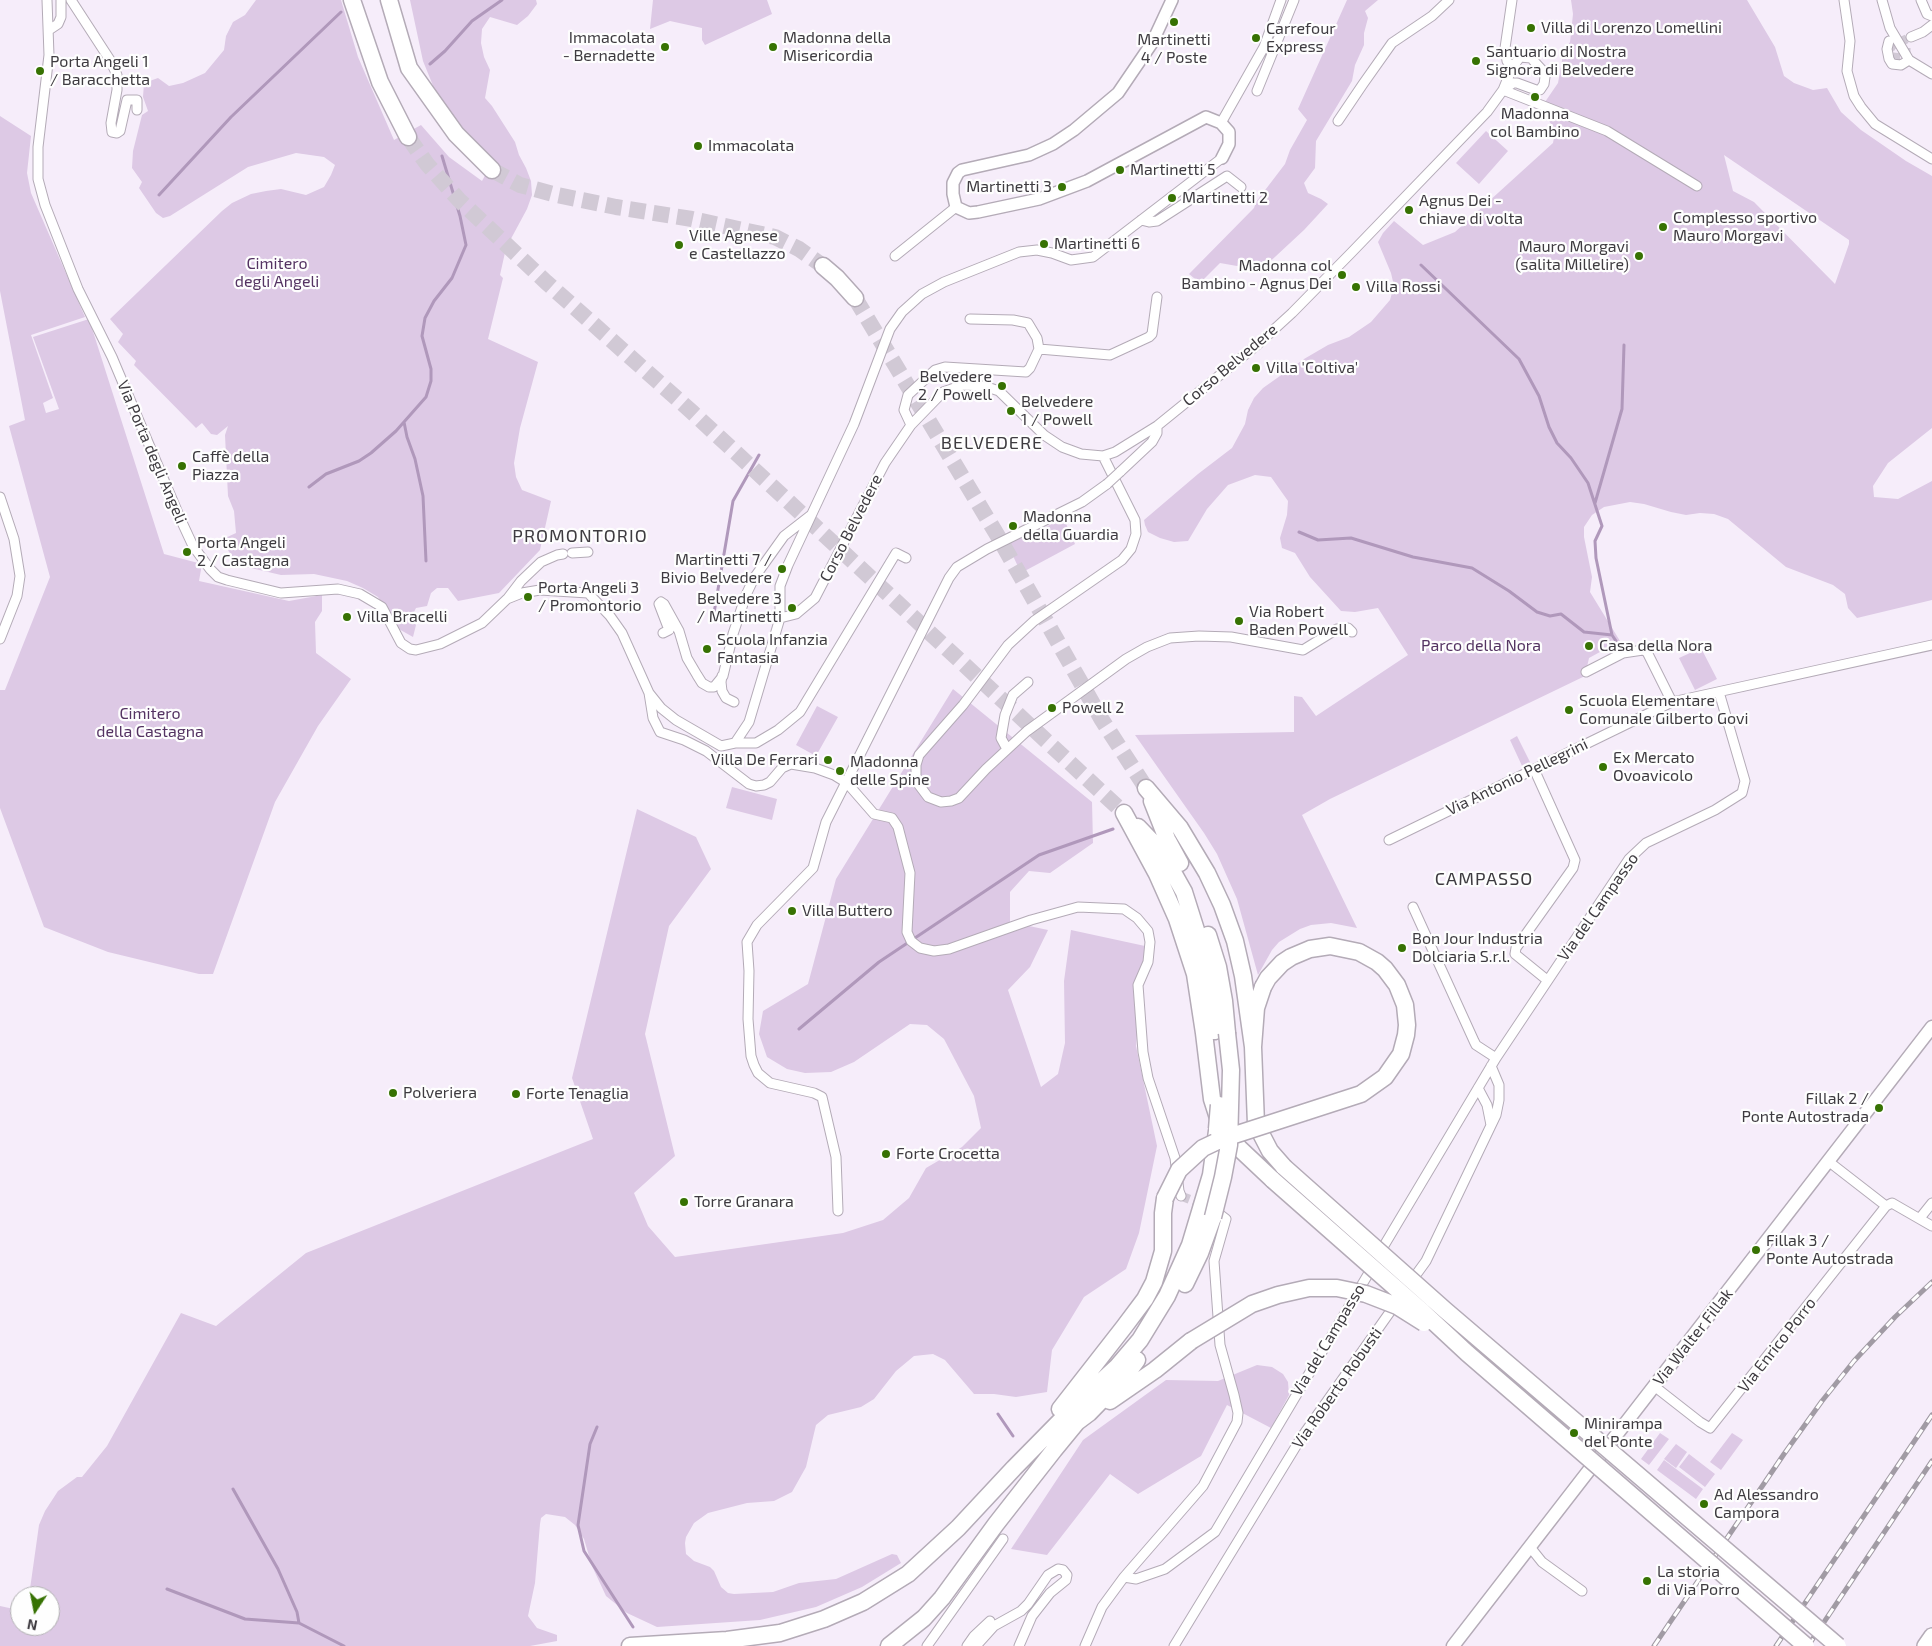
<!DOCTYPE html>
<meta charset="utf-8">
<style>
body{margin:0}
#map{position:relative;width:1932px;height:1646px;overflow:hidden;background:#f6edfa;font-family:"Exo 2",sans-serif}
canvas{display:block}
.north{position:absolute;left:10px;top:1586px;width:50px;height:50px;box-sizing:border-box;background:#fefefe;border:1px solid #b1b0b2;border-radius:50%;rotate:191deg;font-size:14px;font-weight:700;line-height:20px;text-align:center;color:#3e3b40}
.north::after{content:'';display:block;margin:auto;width:18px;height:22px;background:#377203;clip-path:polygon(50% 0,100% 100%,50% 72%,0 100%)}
</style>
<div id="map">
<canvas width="1932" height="1646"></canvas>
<div class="north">N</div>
</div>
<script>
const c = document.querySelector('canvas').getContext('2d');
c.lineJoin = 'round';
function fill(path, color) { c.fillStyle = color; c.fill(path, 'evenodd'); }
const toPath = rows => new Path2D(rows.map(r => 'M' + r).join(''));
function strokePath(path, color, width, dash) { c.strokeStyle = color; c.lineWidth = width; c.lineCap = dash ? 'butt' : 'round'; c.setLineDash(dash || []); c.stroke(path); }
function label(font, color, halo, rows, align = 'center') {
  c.font = font + ' "Exo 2",sans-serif'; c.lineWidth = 4.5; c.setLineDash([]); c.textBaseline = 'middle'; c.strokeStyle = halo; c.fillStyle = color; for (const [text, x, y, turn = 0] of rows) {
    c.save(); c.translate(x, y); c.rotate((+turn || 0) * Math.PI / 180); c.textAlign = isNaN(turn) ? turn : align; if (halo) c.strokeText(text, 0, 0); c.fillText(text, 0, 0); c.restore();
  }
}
fill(toPath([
 [256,0,341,0,358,57,394,140,421,125,449,157,482,181,493,161,461,132,436,93,423,61,410,0,536,0,537,4,528,16,517,25,490,17,482,29,481,43,484,57,490,70,485,98,492,106,515,142,519,155,526,168,531,181,532,195,527,209,506,248,500,275,503,278,488,339,538,362,520,428,514,463,516,477,522,490,551,501,540,550,499,593,458,601,448,588,437,588,431,593,427,606,416,608,413,614,416,625,413,637,397,628,378,597,363,588,347,581,314,574,281,575,238,565,230,554,223,539,236,533,234,511,228,496,225,435,228,426,217,435,211,434,202,423,196,428,134,365,136,361,118,342,123,334,110,319,222,211,232,203,251,194,266,191,281,189,306,195,324,187,331,175,335,165,324,157,296,153,248,167,170,216,163,218,156,213,139,188,142,182,132,168,133,151,142,115,148,111,143,97,144,83,158,78,169,86,183,83,205,73,224,50,226,36,233,22,245,15],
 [653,0,767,0,772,14,705,45,702,40,702,28,670,21,650,29],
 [1347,0,1378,0,1365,11,1368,18,1364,33,1364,45,1355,65,1352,81,1316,141,1315,168,1304,183,1308,193,1321,199,1328,204,1304,230,1262,269,1257,264,1250,262,1244,265,1237,266,1220,263,1200,283,1189,274,1254,208,1256,202,1285,164,1290,150,1307,120,1298,109],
 [1571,0,1747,0,1775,47,1784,76,1794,83,1813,90,1827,88,1841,112,1861,130,1906,161,1932,176,1932,428,1888,463,1873,486,1874,497,1898,499,1932,481,1932,600,1857,618,1848,608,1845,594,1833,585,1786,567,1728,519,1714,514,1700,513,1686,515,1671,512,1644,504,1630,502,1604,507,1592,515,1584,527,1584,537,1592,577,1590,592,1620,641,1589,658,1585,676,1330,799,1302,815,1357,928,1331,923,1311,925,1300,929,1279,942,1272,950,1258,975,1237,899,1217,854,1204,833,1135,735,1294,732,1294,696,1302,697,1316,716,1408,655,1378,608,1355,612,1341,611,1310,577,1295,553,1282,548,1280,538,1287,515,1288,501,1271,477,1255,475,1228,485,1207,509,1188,541,1174,542,1160,538,1148,532,1145,525,1144,520,1198,474,1232,448,1245,424,1248,410,1254,398,1263,388,1304,359,1328,345,1349,337,1371,322,1390,300,1394,286,1391,273,1378,242,1383,233,1394,221,1423,245,1455,232,1553,143,1555,132,1546,115,1545,102,1558,83,1563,55,1570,42,1573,14],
 [1724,155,1849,240,1849,244,1835,284,1754,202,1733,191],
 [0,116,31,136,27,173,31,193,85,317,31,335,53,398,43,403,46,413,59,409,33,337,89,319,164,554,202,564,199,581,289,601,322,595,322,611,315,622,316,653,351,679,318,726,275,802,213,974,199,974,108,952,44,927,0,808,0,690,5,690,50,577,9,426,25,420,0,291],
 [1486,131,1508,151,1479,184,1456,163],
 [1064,519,1075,544,1021,573,1007,543],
 [1701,648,1717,679,1695,690,1679,658],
 [953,689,1092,802,1093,843,1050,873,1029,871,1010,892,1010,922,1048,930,1030,967,1008,990,1041,1087,1058,1074,1065,1043,1064,981,1071,930,1145,946,1136,1046,1157,1146,1139,1233,1126,1269,1084,1297,1052,1350,1047,1392,1016,1397,994,1394,974,1394,945,1360,933,1354,914,1356,896,1371,874,1399,861,1407,828,1415,816,1425,806,1467,792,1492,774,1501,747,1503,708,1513,694,1523,686,1537,685,1543,686,1554,694,1561,710,1567,714,1571,721,1587,728,1593,734,1594,773,1592,799,1583,836,1579,892,1554,897,1555,901,1563,862,1587,816,1607,760,1620,657,1627,627,1613,606,1596,592,1566,584,1539,575,1525,565,1517,546,1514,541,1518,540,1524,535,1583,528,1616,537,1628,557,1635,557,1641,530,1646,0,1646,0,1606,14,1609,20,1607,20,1626,50,1626,50,1596,29,1596,39,1525,45,1511,58,1491,77,1477,82,1477,107,1446,181,1313,216,1326,306,1253,593,1139,572,1078,637,809,696,837,711,869,669,926,645,1034,675,1156,634,1193,648,1226,675,1257,843,1233,883,1220,909,1198,926,1168,962,1147,981,1128,974,1096,944,1039,927,1025,910,1024,854,1062,831,1072,805,1073,787,1069,767,1057,759,1034,763,1011,808,984,836,879],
 [817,706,838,717,816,756,796,745],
 [1517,736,1531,764,1523,768,1510,740],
 [732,787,777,799,772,820,726,808],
 [1257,1365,1272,1367,1283,1374,1288,1382,1289,1395,1271,1428,1227,1405,1201,1456,1138,1494,1110,1474,1047,1555,1011,1549,1083,1440,1166,1380,1218,1381],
 [1660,1433,1669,1439,1649,1465,1641,1459],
 [1732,1433,1743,1440,1721,1470,1710,1462],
 [1676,1444,1687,1452,1676,1468,1664,1459],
 [1689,1454,1715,1474,1705,1487,1679,1467],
 [1664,1460,1703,1489,1696,1499,1657,1470]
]), '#ddc9e5');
strokePath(toPath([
 [430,64,445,51,472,21,502,0],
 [159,195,231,117,341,12],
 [1421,265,1519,359,1539,396,1549,427,1557,443,1571,458,1588,483,1602,526,1595,541,1596,558,1612,635,1620,647],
 [404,422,407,437,415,459,423,496,426,561],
 [309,487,326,474,359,461,371,453,396,431,426,397,431,381,431,369,422,336,425,318,434,301,452,278,466,245,460,216,442,156],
 [1595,503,1622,409,1624,345],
 [1299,532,1318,540,1351,538,1413,557,1472,568,1509,591,1537,612,1550,616,1561,614,1584,632,1612,635],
 [714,613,733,501,759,455],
 [799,1029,879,962,1039,855,1113,829],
 [998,1414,1013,1436],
 [597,1427,590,1444,578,1525,584,1551,633,1627],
 [233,1489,278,1569,297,1612,299,1623,344,1646],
 [167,1589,245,1619,299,1623]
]), '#b098bb', 3);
strokePath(toPath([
 [1906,48,1906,54,1902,58,1893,57,1891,53,1890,48,1893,45,1911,37],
 [1181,1196,1204,1205]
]), '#d1c9d5', 9, [9, 4.5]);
strokePath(toPath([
 [408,137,427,164,459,200,546,282,692,412,1124,813],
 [492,170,520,185,557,195,616,207,692,219,775,237,799,249,823,266],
 [855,298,999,538,1102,720,1146,788]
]), '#d1c9d5', 16, [16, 8]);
const minor = toPath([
 [47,0,49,55,38,147,38,179,45,205,78,289,112,357,180,518,193,546,210,569,218,577,227,580,281,593,338,589,360,594,382,607,401,643,410,649,416,650,440,644,482,623,507,599,522,593,540,590,588,593,610,616,622,633,649,693,661,708,676,720,721,746,735,743,749,722,780,618,780,586,788,565,854,424,890,329,902,312,922,294,944,282,1019,252,1037,250,1052,253,1071,260,1093,257,1222,158],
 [71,0,110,60,117,75,117,90,111,123,112,132,117,133,120,131,127,100,137,100,137,110],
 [1844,0,1850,41,1847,71,1854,96,1861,107,1875,124,1932,159],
 [1882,0,1890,28,1909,60],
 [1921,0,1927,14,1932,16],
 [49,30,58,24,61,17,61,0],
 [1911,37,1923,32,1932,25],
 [1889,41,1887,49,1889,59,1892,64,1901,65,1909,60,1932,74],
 [1503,90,1607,131,1697,186],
 [1503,90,1513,83,1517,83,1536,90,1540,90,1544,84,1545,77,1543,71,1531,58,1520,57,1512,68],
 [1257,91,1294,0],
 [1338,121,1363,84,1392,43,1432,16,1449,0],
 [1221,123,1264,47,1281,0],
 [1141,220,1149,222,1157,221,1227,176,1241,187],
 [895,256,956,207],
 [970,319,1013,320,1028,323,1037,338,1039,349],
 [911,425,904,410,908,395,935,370,945,367,1026,372,1030,368,1039,349,1110,355,1149,337,1152,334,1157,297],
 [1103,456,1135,520,1136,534,1131,549,1122,560,1034,621,1008,645,963,705,919,755,916,765,916,776,919,785,928,797,941,802,951,801,959,798,986,769,1027,731,1126,659,1147,647,1170,638,1199,636,1231,637,1303,650,1337,629,1348,628,1352,632],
 [1120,472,1152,442,1157,433,1157,426],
 [0,497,14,539,20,576,17,596,0,639],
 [572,553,588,552],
 [508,598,521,581,541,562,557,555,563,554],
 [780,618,796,614,815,598,885,463,911,425,943,392,963,385,984,386,999,391,1044,435,1062,447,1081,454,1103,456,1115,452,1157,426,1257,345,1292,313,1351,253,1487,112,1503,90,1512,68,1507,61,1505,48,1512,0],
 [663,633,669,630,659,604,661,602,664,604,679,631,687,658,697,675,702,683,709,687,714,687,723,676,733,634,746,595,754,578,784,536,811,515],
 [1586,672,1623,653,1643,650,1647,652,1672,702],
 [722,676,721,682,722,691,726,698,734,702],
 [649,693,653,718,660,732,684,740,706,751,749,784,756,786,764,785,770,782,782,768,791,764,815,768,834,775,847,783,874,814,892,818,898,827,910,873,907,932,911,941,920,948,934,951,949,949,1031,920,1078,907,1124,909,1137,918,1148,931,1150,942,1148,962,1138,985,1143,1052,1148,1078,1175,1158,1179,1191,1181,1196],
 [735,743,756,743,778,730,800,712,896,553,906,558],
 [1007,749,1001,738,1005,715,1013,695,1028,682],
 [1534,769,1575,860,1573,868,1516,948,1515,954,1547,980],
 [1389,840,1672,702,1932,645],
 [1413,907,1474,1041,1476,1045,1496,1058],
 [1478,1088,1487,1105,1491,1125],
 [1828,1161,1886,1206],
 [1886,1206,1892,1203,1932,1226],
 [838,1211,836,1157,822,1097,814,1093,770,1083,758,1073,754,1065,751,1056,748,1019,749,971,747,942,757,925,813,868,826,822,949,578,957,567,987,549,1082,502,1107,484],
 [1920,1218,1932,1203],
 [1379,1254,1496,1058,1629,859,1646,843,1715,810,1742,793,1745,781,1719,692],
 [1410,1283,1426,1261,1496,1115,1499,1100,1499,1085,1491,1066],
 [1654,1386,1700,1422,1710,1428,1886,1206],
 [1530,1547,1542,1562,1582,1591],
 [1124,1577,1136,1579,1165,1569,1215,1532,1373,1266],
 [927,1646,1003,1539],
 [967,1646,974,1636,990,1621],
 [976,1646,994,1626,1021,1611,1028,1604,1048,1575,1058,1569,1063,1570,1067,1575,1066,1580,1050,1593,1032,1616,1019,1646],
 [1085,1646,1102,1607,1124,1577,1203,1486,1237,1422,1238,1413,1234,1395,1220,1345,1214,1261,1226,1219,1213,1209],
 [1174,1646,1301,1438,1397,1302]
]);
const tertiary = toPath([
 [1172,0,1152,43,1118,93,1074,130,1053,144,1029,155,962,170,958,173,953,183,953,194,956,207,969,213,978,212,1039,199,1087,181,1206,117,1221,123,1229,132,1229,144,1222,158]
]);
const secondary = toPath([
 [1453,1646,1932,1027]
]);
const primary = toPath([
 [1925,1646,1932,1636]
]);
const motorway = toPath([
 [352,0,380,82,408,137],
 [389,0,409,68,456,134,492,170],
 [823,266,837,278,855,298],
 [1146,788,1180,828,1207,873,1222,905,1235,941,1243,976,1253,1047],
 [1152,801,1167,839,1180,863],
 [1124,813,1157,874,1177,919,1195,974,1204,1033,1212,1099,1220,1124,1239,1148,1273,1180],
 [1138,827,1161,851,1184,892,1196,930,1206,969,1215,1031],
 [1208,935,1218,967,1224,1001,1227,1033],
 [1263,987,1256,1008,1253,1047,1256,1124,1270,1151,1284,1167],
 [1185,1284,1200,1253,1213,1217],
 [1110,1401,1155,1370,1191,1341],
 [1060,1409,1124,1327,1145,1299,1154,1282,1163,1251,1163,1213,1165,1198],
 [630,1646,727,1640,780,1633,824,1619,863,1602,908,1574,958,1528,1014,1468,1080,1401,1117,1367,1140,1340,1167,1296,1190,1245,1211,1175,1217,1131],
 [889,1646,924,1618,942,1598,996,1524,1054,1450,1077,1422,1089,1413,1126,1375,1137,1360]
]);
strokePath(minor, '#b4abb7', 11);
strokePath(tertiary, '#b4abb7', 14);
strokePath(secondary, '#b4abb7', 15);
strokePath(primary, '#b4abb7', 18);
strokePath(motorway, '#b4abb7', 19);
strokePath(minor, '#fff', 9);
strokePath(tertiary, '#fff', 11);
strokePath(secondary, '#fff', 12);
strokePath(primary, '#fff', 15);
strokePath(motorway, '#fff', 16);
const rail = toPath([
 [1654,1646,1784,1454,1822,1401,1854,1361,1895,1317,1932,1282],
 [1776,1646,1932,1415],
 [1808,1646,1932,1461]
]);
strokePath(rail, '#a19ba4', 5);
strokePath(rail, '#fefefe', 3, [9]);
const minorBridge = toPath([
 [1107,484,1120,472]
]);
const motorwayBridge = toPath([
 [1217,1129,1219,1105],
 [1284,1167,1445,1310,1838,1646],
 [1273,1180,1423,1312,1467,1353,1806,1646],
 [1165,1198,1179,1170,1203,1148,1222,1139,1361,1094,1385,1077,1401,1054,1406,1035,1407,1025,1405,1005,1397,985,1385,969,1377,962,1359,952,1330,946,1310,949,1291,957,1282,963,1268,978,1263,987],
 [1213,1217,1223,1177,1229,1145,1231,1070,1227,1033],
 [1191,1341,1252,1304,1278,1295,1309,1288,1337,1288,1366,1294,1397,1306,1424,1323]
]);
strokePath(minorBridge, '#b4abb7', 11, []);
strokePath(motorwayBridge, '#b4abb7', 19, []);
strokePath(minorBridge, '#fff', 9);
strokePath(motorwayBridge, '#fff', 16);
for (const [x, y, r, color] of [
 [1174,22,5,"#377203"],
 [1531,28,5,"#377203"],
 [1256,38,5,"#377203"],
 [665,47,5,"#377203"],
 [773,47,5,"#377203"],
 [1476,61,5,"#377203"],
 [40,71,5,"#377203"],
 [1535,97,5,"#377203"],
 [698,146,5,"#377203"],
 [1120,170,5,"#377203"],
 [1062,187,5,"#377203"],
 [1172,198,5,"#377203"],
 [1409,210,5,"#377203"],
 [1663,227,5,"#377203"],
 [1044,244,5,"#377203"],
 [679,245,5,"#377203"],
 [1639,256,5,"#377203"],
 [1342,275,5,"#377203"],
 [1356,287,5,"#377203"],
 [1256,368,5,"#377203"],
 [1002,386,5,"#377203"],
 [1011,411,5,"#377203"],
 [182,466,5,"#377203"],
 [1013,526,5,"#377203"],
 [187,552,5,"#377203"],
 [782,569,5,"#377203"],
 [528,597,5,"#377203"],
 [792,608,5,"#377203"],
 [347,617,5,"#377203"],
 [1239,621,5,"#377203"],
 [1589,646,5,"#377203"],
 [707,649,5,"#377203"],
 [1052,708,5,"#377203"],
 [1569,710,5,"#377203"],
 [828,760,5,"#377203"],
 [1603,767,5,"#377203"],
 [840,771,5,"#377203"],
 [792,911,5,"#377203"],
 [1402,948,5,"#377203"],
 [393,1093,5,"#377203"],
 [516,1094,5,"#377203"],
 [1879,1108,5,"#377203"],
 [886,1154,5,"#377203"],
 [684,1202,5,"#377203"],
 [1756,1250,5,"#377203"],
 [1574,1433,5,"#377203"],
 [1704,1504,5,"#377203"],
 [1647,1581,5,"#377203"]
]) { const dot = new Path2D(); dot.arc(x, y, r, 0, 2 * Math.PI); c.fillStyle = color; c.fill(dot); strokePath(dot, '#fefefe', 2); }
label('16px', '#3e3b40', '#fefefe', [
 ["Villa di Lorenzo Lomellini",1541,28],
 ["Carrefour",1266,29],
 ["Express",1266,47],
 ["Immacolata",655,38,"right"],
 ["- Bernadette",655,56,"right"],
 ["Madonna della",783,38],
 ["Misericordia",783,56],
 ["Martinetti",1174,40,"center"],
 ["4 / Poste",1174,58,"center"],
 ["Santuario di Nostra",1486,52],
 ["Signora di Belvedere",1486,70],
 ["Porta Angeli 1",50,62],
 ["/ Baracchetta",50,80],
 ["Madonna",1535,114,"center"],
 ["col Bambino",1535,132,"center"],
 ["Immacolata",708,146],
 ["Martinetti 5",1130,170],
 ["Martinetti 3",1052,187,"right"],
 ["Martinetti 2",1182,198],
 ["Agnus Dei -",1419,201],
 ["chiave di volta",1419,219],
 ["Complesso sportivo",1673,218],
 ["Mauro Morgavi",1673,236],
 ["Ville Agnese",689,236],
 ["e Castellazzo",689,254],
 ["Martinetti 6",1054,244],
 ["Mauro Morgavi",1629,247,"right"],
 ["(salita Millelire)",1629,265,"right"],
 ["Madonna col",1332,266,"right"],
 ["Bambino - Agnus Dei",1332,284,"right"],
 ["Villa Rossi",1366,287],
 ["Villa 'Coltiva'",1266,368],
 ["Belvedere",992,377,"right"],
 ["2 / Powell",992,395,"right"],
 ["Belvedere",1021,402],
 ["1 / Powell",1021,420],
 ["Caffè della",192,457],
 ["Piazza",192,475],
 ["Madonna",1023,517],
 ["della Guardia",1023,535],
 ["Porta Angeli",197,543],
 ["2 / Castagna",197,561],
 ["Martinetti 7 /",772,560,"right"],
 ["Bivio Belvedere",772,578,"right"],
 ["Porta Angeli 3",538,588],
 ["/ Promontorio",538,606],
 ["Belvedere 3",782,599,"right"],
 ["/ Martinetti",782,617,"right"],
 ["Via Robert",1249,612],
 ["Baden Powell",1249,630],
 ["Villa Bracelli",357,617],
 ["Scuola Infanzia",717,640],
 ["Fantasia",717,658],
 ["Casa della Nora",1599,646],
 ["Scuola Elementare",1579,701],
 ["Comunale Gilberto Govi",1579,719],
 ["Powell 2",1062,708],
 ["Ex Mercato",1613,758],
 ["Ovoavicolo",1613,776],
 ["Villa De Ferrari",818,760,"right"],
 ["Madonna",850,762],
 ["delle Spine",850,780],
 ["Villa Buttero",802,911],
 ["Bon Jour Industria",1412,939],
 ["Dolciaria S.r.l.",1412,957],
 ["Polveriera",403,1093],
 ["Forte Tenaglia",526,1094],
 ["Fillak 2 /",1869,1099,"right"],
 ["Ponte Autostrada",1869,1117,"right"],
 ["Forte Crocetta",896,1154],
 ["Torre Granara",694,1202],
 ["Fillak 3 /",1766,1241],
 ["Ponte Autostrada",1766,1259],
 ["Minirampa",1584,1424],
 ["del Ponte",1584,1442],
 ["Ad Alessandro",1714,1495],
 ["Campora",1714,1513],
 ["La storia",1657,1572],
 ["di Via Porro",1657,1590]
], 'left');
label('16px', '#543362', '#fefefe', [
 ["Cimitero",277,264],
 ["degli Angeli",277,282],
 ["Parco della Nora",1481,646],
 ["Cimitero",150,714],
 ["della Castagna",150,732]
]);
label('16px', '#3e3b40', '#fefefe', [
 ["Corso Belvedere",1230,365,-40],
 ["Via Porta degli Angeli",152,452,67],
 ["Corso Belvedere",851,528,-63],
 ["Via Antonio Pellegrini",1517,777,-26],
 ["Via del Campasso",1598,907,-55],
 ["Via Walter Fillak",1693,1337,-52],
 ["Via del Campasso",1328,1340,-59],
 ["Via Enrico Porro",1777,1345,-52],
 ["Via Roberto Robusti",1337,1388,-55]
]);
c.letterSpacing = '1px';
label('18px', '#3e3b40', '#fefefe', [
 ["BELVEDERE",992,443],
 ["PROMONTORIO",580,536],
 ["CAMPASSO",1484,879]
]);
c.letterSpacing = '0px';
</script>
